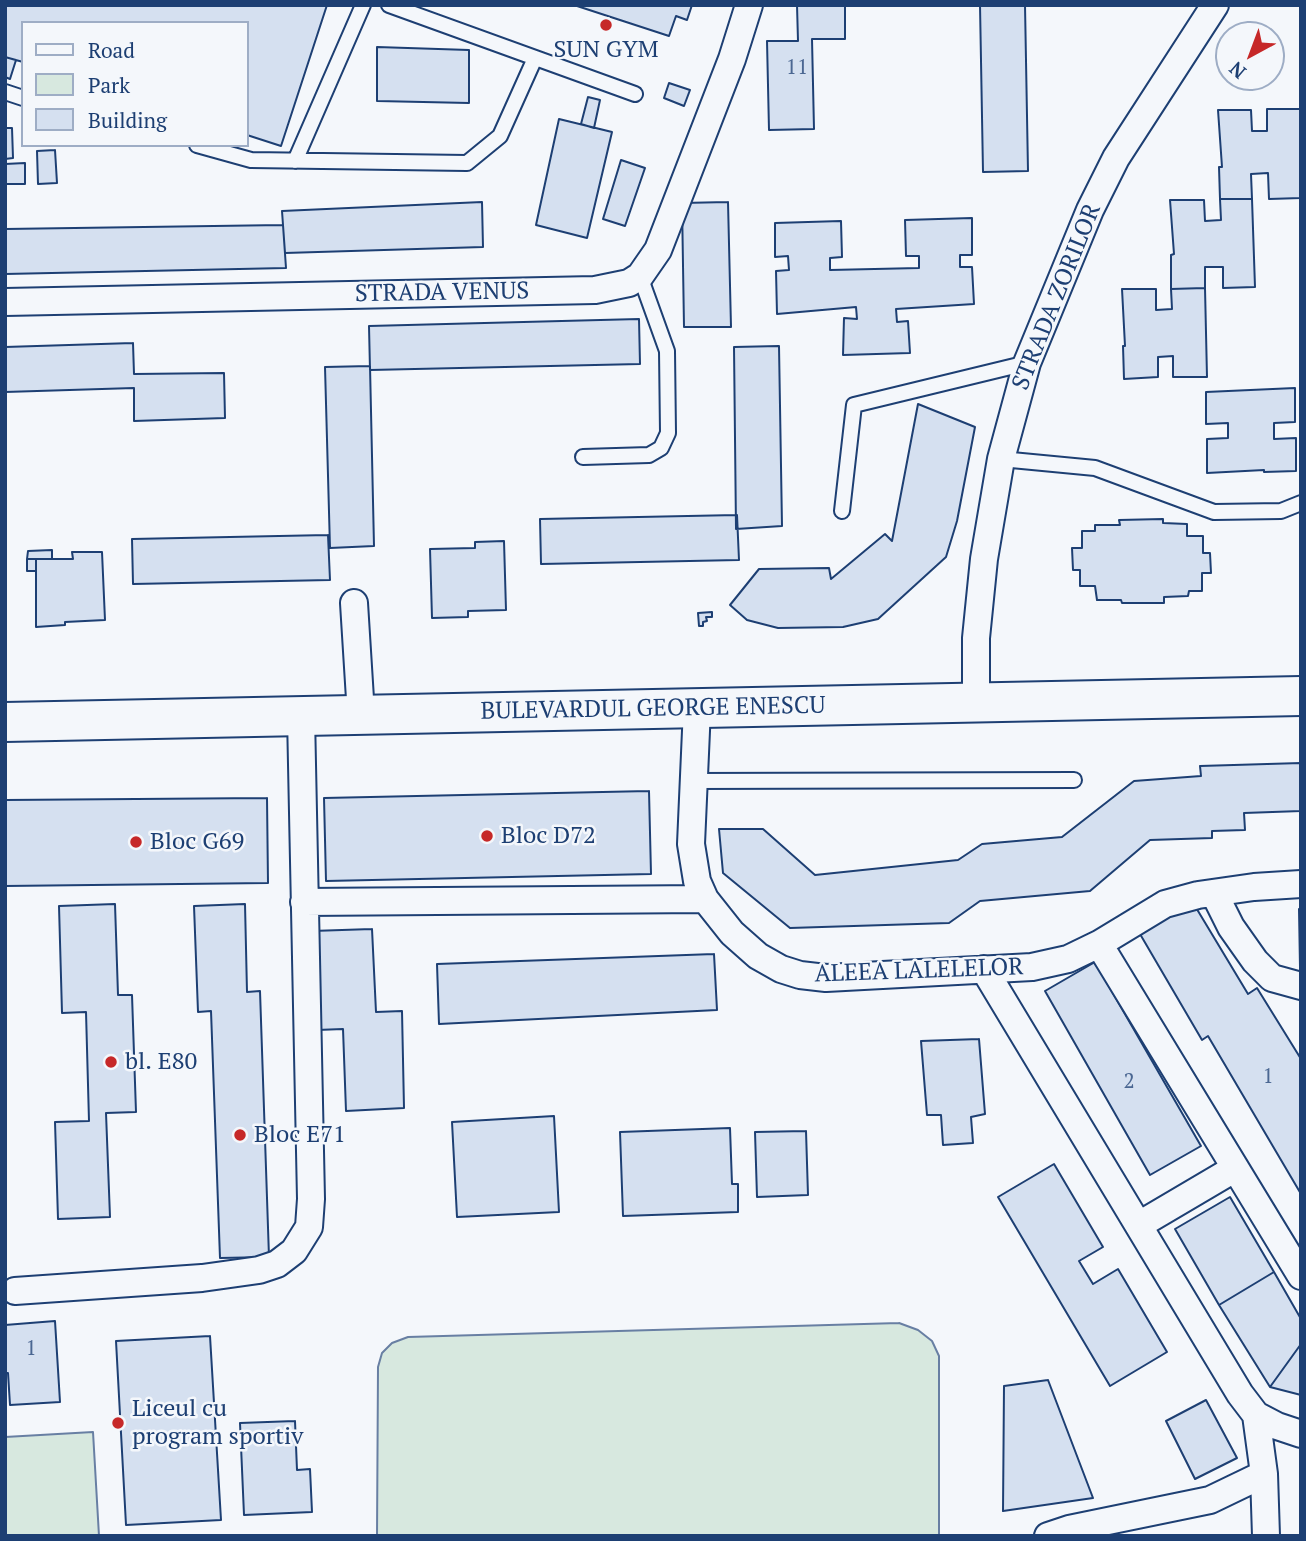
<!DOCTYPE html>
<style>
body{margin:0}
#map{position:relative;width:1306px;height:1541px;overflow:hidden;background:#f4f7fb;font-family:"PT Serif",serif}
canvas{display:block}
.frame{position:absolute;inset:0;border:7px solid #1d3f73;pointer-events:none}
.legend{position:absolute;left:21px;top:21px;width:228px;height:126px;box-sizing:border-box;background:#f4f7fb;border:2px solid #9eadc5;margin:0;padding:9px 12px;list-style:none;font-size:21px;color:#1d3f73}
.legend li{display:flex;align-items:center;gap:14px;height:35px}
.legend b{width:35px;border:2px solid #9eadc5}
.north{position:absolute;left:1215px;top:21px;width:70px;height:70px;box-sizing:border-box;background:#f4f7fb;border:2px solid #9eadc5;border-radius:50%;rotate:221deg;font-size:19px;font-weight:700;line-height:28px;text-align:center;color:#1d3f73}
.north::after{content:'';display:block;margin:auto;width:24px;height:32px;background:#c62828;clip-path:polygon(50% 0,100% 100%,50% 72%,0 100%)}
</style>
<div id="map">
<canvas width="1306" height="1541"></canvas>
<div class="frame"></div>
<ul class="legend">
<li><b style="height:9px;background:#f4f7fb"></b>Road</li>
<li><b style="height:19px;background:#d7e8df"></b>Park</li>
<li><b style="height:19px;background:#d5e0f0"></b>Building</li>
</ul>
<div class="north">N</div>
</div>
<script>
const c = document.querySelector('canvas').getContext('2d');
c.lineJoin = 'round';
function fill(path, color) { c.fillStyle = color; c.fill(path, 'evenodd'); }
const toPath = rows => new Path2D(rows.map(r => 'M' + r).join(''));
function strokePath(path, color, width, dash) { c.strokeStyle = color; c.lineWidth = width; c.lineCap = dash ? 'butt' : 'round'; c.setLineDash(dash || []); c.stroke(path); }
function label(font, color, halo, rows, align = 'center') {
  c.font = font + ' "PT Serif",serif'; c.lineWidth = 5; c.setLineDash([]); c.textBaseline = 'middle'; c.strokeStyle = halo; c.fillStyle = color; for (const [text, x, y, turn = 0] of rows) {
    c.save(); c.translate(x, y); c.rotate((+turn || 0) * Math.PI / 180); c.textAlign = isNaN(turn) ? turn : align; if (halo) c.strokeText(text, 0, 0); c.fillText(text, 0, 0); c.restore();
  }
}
const green = toPath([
 [899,1323,918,1330,932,1341,939,1356,939,1536,377,1536,378,1367,382,1353,392,1343,408,1337,899,1323],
 [93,1432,99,1536,5,1536,5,1437,93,1432]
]);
fill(green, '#d7e8df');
strokePath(green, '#687fa3', 2);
const building = toPath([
 [5,5,327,5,281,146,247,135,247,23,23,23,23,62,5,57,5,5],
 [574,5,692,5,687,20,676,16,669,36,574,5],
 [797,5,845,5,845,39,812,39,814,129,769,130,767,41,798,41,797,5],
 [980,5,1025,5,1028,171,983,172,980,5],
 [377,47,469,50,469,103,377,101,377,47],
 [5,57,16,60,10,79,5,77,5,57],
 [669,83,690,90,684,106,664,98,669,83],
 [588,97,600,100,594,128,581,124,588,97],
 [1267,109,1301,109,1301,198,1269,199,1268,173,1251,174,1252,199,1220,199,1219,167,1222,167,1218,110,1251,110,1252,131,1267,131,1267,109],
 [559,119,612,132,587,238,536,225,559,119],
 [5,128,12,128,13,158,5,159,5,128],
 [55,150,57,183,38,184,37,151,55,150],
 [621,160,645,168,625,226,603,219,621,160],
 [25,163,25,184,5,184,5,164,25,163],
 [1220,199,1252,199,1255,287,1223,288,1223,267,1205,267,1205,288,1171,289,1171,255,1174,254,1170,200,1204,200,1205,221,1221,220,1220,199],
 [482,202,483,247,285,253,282,211,482,202],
 [728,202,731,327,684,327,682,203,728,202],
 [972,218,972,255,960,255,960,267,972,267,974,304,896,309,897,322,908,321,910,353,843,355,844,318,857,319,856,307,777,314,776,271,789,270,788,256,775,257,775,223,841,221,842,257,830,258,830,270,919,268,919,256,906,256,905,220,972,218],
 [283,225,286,268,5,274,5,229,283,225],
 [1205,288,1207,377,1173,377,1173,356,1158,357,1158,377,1124,379,1123,346,1125,346,1122,289,1156,289,1156,310,1172,309,1171,289,1205,288],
 [639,319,640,364,370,370,369,326,639,319],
 [133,343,134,374,224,373,225,418,134,421,134,388,5,392,5,347,133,343],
 [779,346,782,526,736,529,734,347,779,346],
 [370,366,374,546,330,548,325,367,370,366],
 [1295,388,1295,422,1274,423,1274,439,1296,438,1296,471,1264,472,1264,470,1207,473,1207,439,1228,438,1228,423,1206,424,1206,392,1295,388],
 [918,404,975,427,957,521,946,557,878,619,843,627,778,628,747,620,730,605,759,569,829,568,831,579,885,534,892,541,918,404],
 [737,515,739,560,541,564,540,519,737,515],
 [1163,519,1163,523,1187,524,1187,536,1203,536,1203,553,1210,553,1211,573,1202,573,1202,591,1189,591,1188,596,1164,597,1164,603,1122,603,1121,600,1097,600,1095,586,1080,586,1080,570,1073,570,1072,548,1082,548,1082,531,1095,531,1095,525,1120,525,1119,520,1163,519],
 [328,535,330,580,133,584,132,539,328,535],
 [504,541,506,610,468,611,468,617,432,618,430,549,475,548,475,542,504,541],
 [52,550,52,559,27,559,28,551,52,550],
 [72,552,102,552,105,620,65,622,65,625,36,627,36,559,73,559,72,552],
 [27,559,36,559,36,571,27,571,27,559],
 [712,612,712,617,706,617,707,621,703,622,703,626,699,626,698,613,712,612],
 [1301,763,1301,811,1244,813,1245,830,1212,831,1212,838,1150,840,1090,891,980,901,949,923,790,928,723,873,719,829,763,829,815,875,958,860,982,844,1062,837,1134,781,1201,776,1200,766,1301,763],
 [649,791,651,874,326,881,324,798,649,791],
 [267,798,268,883,5,886,5,800,267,798],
 [1192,901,1248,994,1257,988,1301,1059,1301,1194,1208,1036,1202,1040,1140,934,1192,901],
 [115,904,118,995,132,995,136,1112,106,1113,110,1217,58,1219,55,1122,89,1121,86,1012,62,1013,59,906,115,904],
 [245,904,247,992,260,991,269,1257,220,1258,211,1011,198,1012,194,906,245,904],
 [1299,909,1301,909,1301,967,1300,967,1299,909],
 [372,929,376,1012,402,1011,404,1108,346,1111,343,1029,317,1030,312,931,372,929],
 [714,954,717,1010,439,1024,437,964,714,954],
 [1095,962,1201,1146,1150,1175,1045,991,1095,962],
 [979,1039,985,1114,971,1117,973,1143,943,1145,941,1115,927,1115,921,1041,979,1039],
 [554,1116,559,1212,457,1217,452,1122,554,1116],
 [730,1128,732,1184,738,1184,738,1212,623,1216,620,1132,730,1128],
 [806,1131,808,1195,757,1197,755,1132,806,1131],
 [1054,1164,1103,1247,1079,1261,1093,1284,1118,1269,1167,1352,1110,1386,998,1197,1054,1164],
 [1230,1197,1274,1272,1219,1305,1175,1229,1230,1197],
 [1274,1272,1301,1319,1301,1344,1270,1387,1219,1305,1274,1272],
 [55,1321,60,1402,10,1405,8,1373,5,1373,5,1325,55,1321],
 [210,1336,221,1520,126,1525,116,1341,210,1336],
 [1301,1344,1301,1395,1270,1387,1301,1344],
 [1048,1380,1093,1498,1003,1511,1004,1386,1048,1380],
 [1206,1400,1237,1458,1195,1479,1166,1421,1206,1400],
 [295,1421,297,1470,310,1469,312,1512,244,1515,240,1423,295,1421]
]);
fill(building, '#d5e0f0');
strokePath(building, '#1d3f73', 2);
const service = toPath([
 [389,5,635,94],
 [5,92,23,98],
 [197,145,251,160,467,163,500,136,535,58],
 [295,161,363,5],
 [583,457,649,455,661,448,668,433,667,351,640,276],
 [1001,459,1095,468,1214,512,1281,511,1301,503],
 [842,511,854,405,1027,363],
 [693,781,1074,780]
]);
const minor = toPath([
 [5,302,595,290,629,283,640,276,658,250,732,59,749,5],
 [354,603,361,715],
 [976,702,976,638,984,559,1001,459,1027,363,1090,210,1116,158,1215,5],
 [697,708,691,844,697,881,705,899,732,933,758,956,781,969,800,975,826,978,1032,967,1068,959,1099,944,1165,904,1198,895,1254,887,1301,884],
 [1214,893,1231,927,1255,961,1272,978,1301,986],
 [304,902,705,899],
 [1099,944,1301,1276],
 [984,969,1240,1394,1256,1415,1277,1426,1301,1434],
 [1139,1225,1234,1169],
 [15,1291,202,1278,259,1270,277,1264,294,1251,309,1227,311,1199,301,716],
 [1256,1415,1264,1474,1266,1536],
 [1048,1536,1069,1529,1210,1500,1264,1474]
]);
const secondary = toPath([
 [5,722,1301,696]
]);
strokePath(service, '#1d3f73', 18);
strokePath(minor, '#1d3f73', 30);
strokePath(secondary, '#1d3f73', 42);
strokePath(service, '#f4f7fb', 14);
strokePath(minor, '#f4f7fb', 26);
strokePath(secondary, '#f4f7fb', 38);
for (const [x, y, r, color] of [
 [606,25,7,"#c62828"],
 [487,836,7,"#c62828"],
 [136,842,7,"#c62828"],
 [111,1062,7,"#c62828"],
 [240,1135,7,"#c62828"],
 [118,1423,7,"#c62828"]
]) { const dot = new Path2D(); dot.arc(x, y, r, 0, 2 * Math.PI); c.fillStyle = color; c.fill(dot); strokePath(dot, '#f4f7fb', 2.5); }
label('21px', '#4b6792', null, [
 ["11",797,68],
 ["1",1268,1077],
 ["2",1129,1082],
 ["1",31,1349]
]);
label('24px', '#1d3f73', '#f4f7fb', [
 ["SUN GYM",606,50,"center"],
 ["Bloc D72",501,836],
 ["Bloc G69",150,842],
 ["bl. E80",125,1062],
 ["Bloc E71",254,1135],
 ["Liceul cu",132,1409],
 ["program sportiv",132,1437]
], 'left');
label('24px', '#1d3f73', '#f4f7fb', [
 ["STRADA VENUS",442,293,-1],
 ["STRADA ZORILOR",1057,297,-68],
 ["BULEVARDUL GEORGE ENESCU",653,709,-1],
 ["ALEEA LALELELOR",919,971,-2]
]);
</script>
